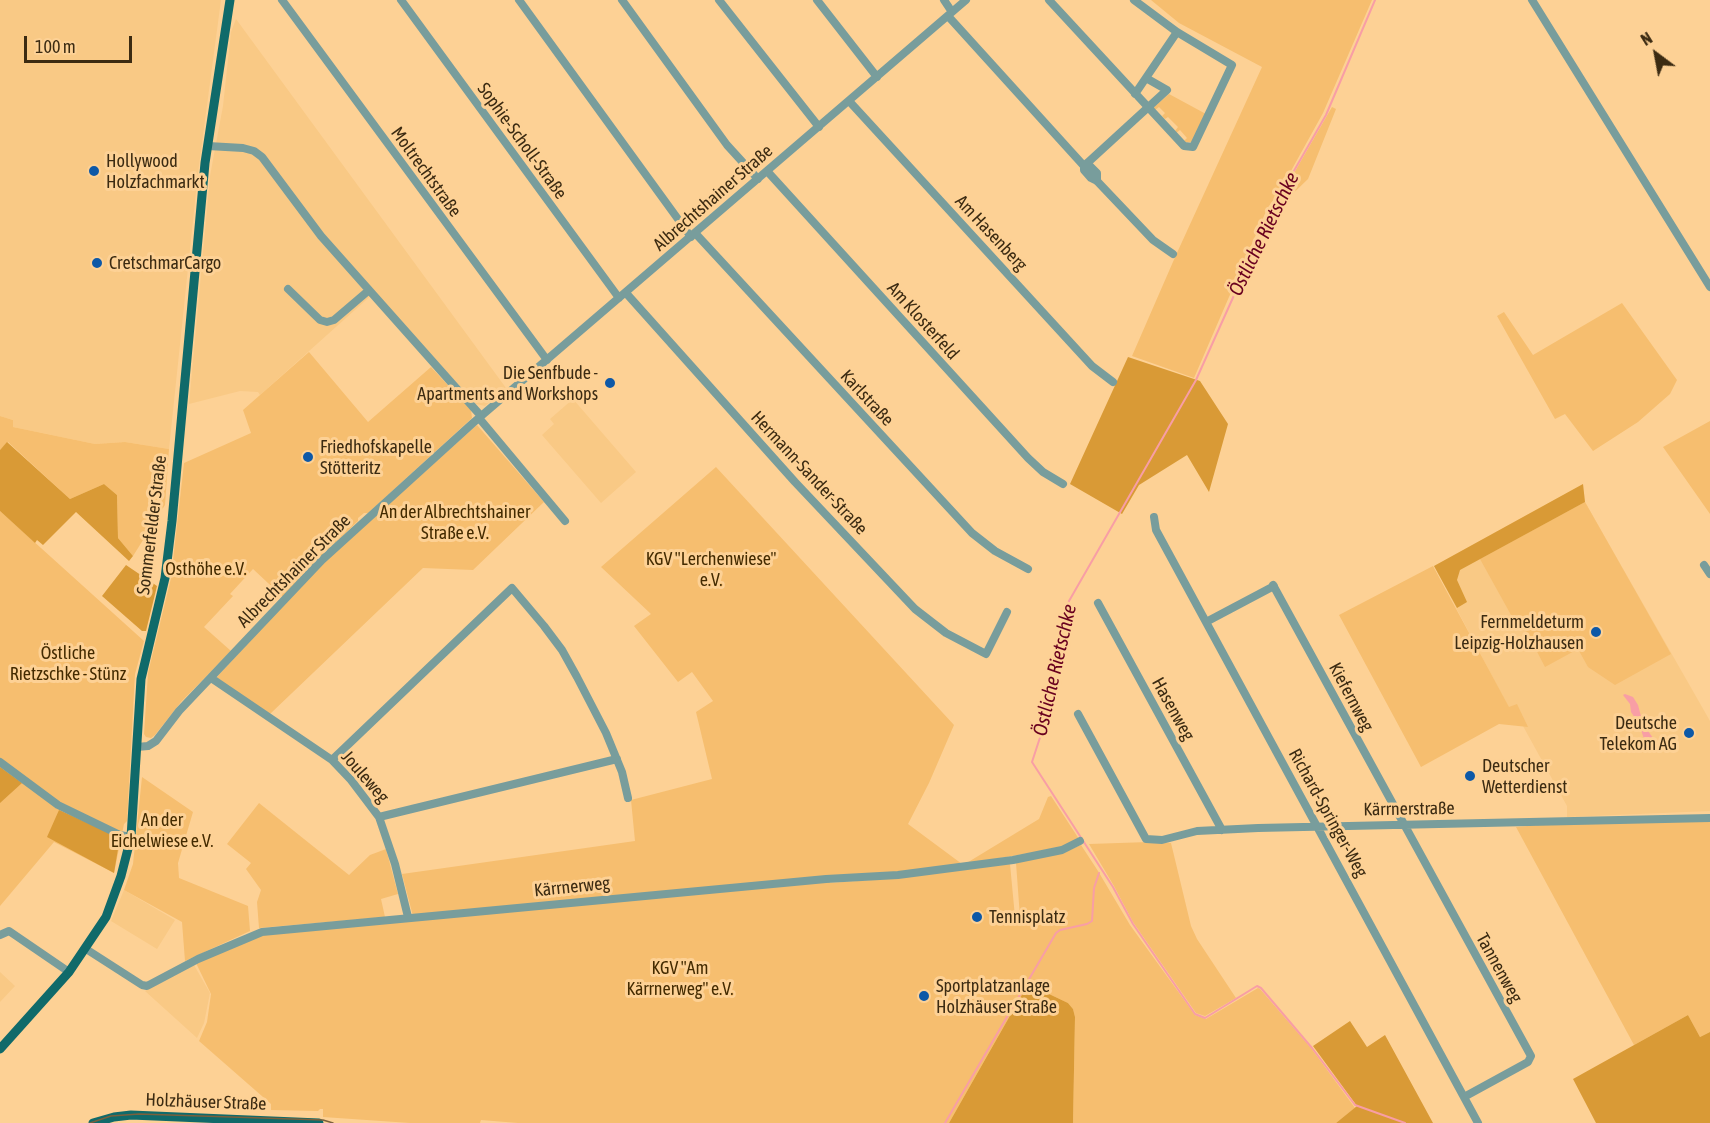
<!DOCTYPE html>
<meta charset="utf-8">
<style>
body{margin:0}
#map{position:relative;width:1710px;height:1123px;overflow:hidden;background:#fdd195;font-family:"Asap Condensed",sans-serif}
canvas{display:block}
.north{position:absolute;left:1626px;top:24px;width:60px;height:60px;-webkit-text-stroke:4px #fdd195;paint-order:stroke;rotate:328deg;font-size:16px;font-weight:700;line-height:24px;text-align:center;color:#3c2b12}
.north::after{content:'';display:block;margin:auto;width:21px;height:27px;background:#3c2b12;clip-path:polygon(50% 0,100% 100%,50% 72%,0 100%)}
.scale{position:absolute;left:24px;top:36px;width:108px;height:27px;box-sizing:border-box;border:3px solid #3c2b12;border-top:0;padding-left:8px;font-size:18px;line-height:21px;white-space:nowrap;color:#3c2b12;-webkit-text-stroke:4px #fdd195;paint-order:stroke}
</style>
<div id="map">
<canvas width="1710" height="1123"></canvas>
<div class="north">N</div>
<div class="scale">100 m</div>
</div>
<script>
const c = document.querySelector('canvas').getContext('2d');
c.lineJoin = 'round';
function fill(path, color) { c.fillStyle = color; c.fill(path, 'evenodd'); }
const toPath = rows => new Path2D(rows.map(r => 'M' + r).join(''));
function strokePath(path, color, width, dash) { c.strokeStyle = color; c.lineWidth = width; c.lineCap = dash ? 'butt' : 'round'; c.setLineDash(dash || []); c.stroke(path); }
function label(font, color, halo, rows, align = 'center') {
  c.font = font + ' "Asap Condensed",sans-serif'; c.lineWidth = 6; c.setLineDash([]); c.textBaseline = 'middle'; c.strokeStyle = halo; c.fillStyle = color; for (const [text, x, y, turn = 0] of rows) {
    c.save(); c.translate(x, y); c.rotate((+turn || 0) * Math.PI / 180); c.textAlign = isNaN(turn) ? turn : align; if (halo) c.strokeText(text, 0, 0); c.fillText(text, 0, 0); c.restore();
  }
}
fill(toPath([
 [0,0,221,0,198,173,169,449,125,442,95,444,13,427,13,420,0,416],
 [236,19,506,388,485,406,476,404,375,292,260,395,258,392,240,391,189,404,210,176,223,106,231,32],
 [573,399,636,472,601,503,542,435,554,424,550,419],
 [1583,484,1585,502,1710,721,1710,811,1567,817,1567,806,1523,726,1509,708,1434,566],
 [124,890,175,920,157,949,111,921],
 [194,965,210,993,204,1023,197,1038,145,991],
 [0,972,15,986,0,1002]
]), '#f9c985');
fill(toPath([
 [1151,0,1372,0,1323,113,1281,189,1267,209,1194,378,1132,356,1176,255,1262,67,1179,23],
 [1169,94,1206,114,1192,142,1183,142,1187,138,1180,130,1176,133,1175,131,1178,127,1168,117,1165,119,1162,116,1165,113,1159,107,1155,110,1153,108],
 [1332,107,1336,109,1308,179,1276,210,1282,194],
 [1622,303,1677,380,1670,394,1638,422,1593,451,1565,414,1555,419,1497,316,1504,312,1533,355],
 [309,352,368,422,431,367,471,410,472,418,368,513,364,513,358,518,358,521,318,559,283,597,253,569,230,594,233,596,204,627,231,651,181,702,155,735,151,738,146,737,144,734,148,673,171,578,184,463,251,433,243,410],
 [0,416,13,420,13,427,95,444,125,442,169,449,165,505,133,556,118,538,117,495,104,484,70,499,8,442,0,450],
 [1710,421,1710,514,1663,447],
 [477,425,544,502,473,570,423,568,270,714,216,678,323,562],
 [716,467,954,725,929,783,908,824,962,864,896,873,828,878,830,883,898,878,1010,864,1015,917,1020,917,1016,863,1069,850,1081,845,1098,871,1130,925,1195,1015,1206,1019,1258,988,1260,989,1311,1048,1355,1108,1336,1123,1073,1123,1075,1017,1073,1009,1068,1003,1028,984,949,1123,518,1123,481,1120,480,1123,410,1123,323,1117,323,1109,320,1109,318,1111,271,1110,271,1104,199,1041,207,1022,211,994,196,963,255,936,414,920,402,874,635,841,631,800,712,779,696,712,713,701,692,672,678,682,634,626,651,614,601,567],
 [1585,502,1671,654,1615,685,1588,667,1578,649,1545,667,1522,623,1516,624,1480,559],
 [0,511,144,641,135,674,127,821,124,824,114,873,54,842,0,906],
 [1433,566,1509,707,1517,704,1528,727,1499,724,1421,767,1339,615],
 [142,777,193,812,178,863,179,878,248,906,250,931,185,961,182,922,124,890,133,864],
 [1051,796,1079,839,1063,846,1035,852,965,864,1039,819,1048,797],
 [259,803,349,875,370,855,386,849,398,894,381,899,385,917,259,928,257,902,261,890,246,869,251,863,227,844],
 [1576,822,1710,822,1710,1032,1700,1037,1688,1015,1634,1045,1516,827],
 [1149,842,1171,843,1191,926,1197,939,1236,998,1205,1016,1196,1013,1133,922,1114,886,1089,844]
]), '#f6be6f');
fill(toPath([
 [1128,357,1200,381,1228,424,1209,492,1187,455,1139,485,1122,514,1070,484],
 [7,442,70,499,104,484,117,495,118,538,133,556,129,561,76,512,43,545,37,540,35,543,0,511,0,450],
 [1583,484,1585,502,1460,570,1457,580,1467,602,1457,608,1434,566],
 [126,565,157,586,146,631,142,631,102,596],
 [0,767,22,783,0,803],
 [59,810,114,835,118,841,118,849,114,873,47,837],
 [1028,984,1068,1003,1073,1009,1075,1017,1073,1123,949,1123],
 [1688,1015,1700,1037,1710,1032,1710,1123,1596,1123,1573,1079],
 [1350,1021,1367,1047,1385,1035,1433,1123,1336,1123,1357,1106,1313,1046]
]), '#d99a36');
fill(toPath([
 [1625,694,1633,697,1638,705,1643,724,1658,745,1656,749,1650,746,1644,739,1639,724,1631,712,1630,704,1623,695]
]), '#f89ea5');
strokePath(toPath([
 [1375,0,1326,115,1275,204,1196,380,1069,601,1053,675,1050,707,1032,762,1113,887,1133,924,1195,1014,1205,1018,1257,986,1261,988,1312,1048,1355,1105,1405,1123],
 [945,1123,1056,933,1060,930,1087,924,1092,921,1094,888,1099,873]
]), '#f89ea5', 2);
strokePath(toPath([
 [282,0,547,360],
 [401,0,619,298],
 [519,0,691,237],
 [622,0,727,145,758,179],
 [719,0,819,127],
 [817,0,877,77],
 [944,0,952,12],
 [1049,0,1184,146,1193,147,1232,65,1177,32,1134,0],
 [1532,0,1710,287],
 [948,16,1084,166,1084,170,1091,178,1097,181,1153,240,1173,254],
 [1135,94,1177,32],
 [849,101,1092,366,1113,382],
 [208,146,243,148,254,151,262,157,321,236,481,416],
 [1087,163,1097,173,1097,181],
 [1084,166,1167,90,1146,78],
 [767,171,1028,458,1043,472,1063,484],
 [696,234,972,533,995,551,1028,569],
 [288,289,320,320,327,322,334,320,368,291],
 [626,293,795,482,915,609,946,633,986,654,1007,612],
 [479,418,565,521],
 [1154,517,1156,530,1478,1123],
 [1704,565,1710,574],
 [1273,585,1531,1056,1528,1062,1464,1097],
 [1098,603,1222,830],
 [1206,622,1274,586],
 [211,678,332,760,351,780,379,817,395,864,408,917],
 [1078,714,1146,839,1162,840,1197,831,1258,828,1710,818],
 [137,747,148,746,156,741,179,711,322,560,473,423,966,0],
 [332,760,512,588,544,626,562,650,577,677,606,733,622,772,628,798],
 [0,762,58,805,120,835,131,837],
 [379,817,617,759],
 [0,935,9,931,69,972],
 [86,949,142,985,147,986,198,959,262,932,826,879,898,875,1013,860,1062,850,1080,841]
]), '#789d9c', 8);
strokePath(toPath([
 [0,1049,69,972,106,917,121,876,131,837,141,679,165,578,172,521,205,163,230,0],
 [93,1123,114,1117,131,1115,319,1123]
]), '#106a6a', 9);
strokePath(toPath([
 [90,1123,111,1116,139,1114,323,1120,333,1123]
]), '#7a603c', 1.5);
for (const [x, y, r, color] of [
 [94,171,6,"#0d58a7"],
 [97,263,6,"#0d58a7"],
 [610,383,6,"#0d58a7"],
 [308,457,6,"#0d58a7"],
 [1596,632,6,"#0d58a7"],
 [1689,733,6,"#0d58a7"],
 [1470,776,6,"#0d58a7"],
 [977,917,6,"#0d58a7"],
 [924,996,6,"#0d58a7"]
]) { const dot = new Path2D(); dot.arc(x, y, r, 0, 2 * Math.PI); c.fillStyle = color; c.fill(dot); strokePath(dot, '#fdd195', 2); }
label('18px', '#3c2b12', '#fdd195', [
 ["Sophie-Scholl-Straße",522,141,54],
 ["Moltrechtstraße",426,172,54],
 ["Albrechtshainer Straße",713,198,-41],
 ["Am Hasenberg",991,233,47],
 ["Am Klosterfeld",923,321,48],
 ["Karlstraße",867,398,47],
 ["Hermann-Sander-Straße",809,473,47],
 ["Sommerfelder Straße",152,525,-83],
 ["Albrechtshainer Straße",294,571,-45],
 ["Kiefernweg",1351,697,62],
 ["Hasenweg",1173,709,61],
 ["Jouleweg",365,777,49],
 ["Kärrnerstraße",1409,809,-1],
 ["Richard-Springer-Weg",1328,813,61],
 ["Kärrnerweg",572,887,-6],
 ["Tannenweg",1499,968,61],
 ["Holzhäuser Straße",206,1102,2]
]);
label('18px', '#3c2b12', '#fdd195', [
 ["Hollywood",106,161],
 ["Holzfachmarkt",106,182],
 ["CretschmarCargo",109,263],
 ["Die Senfbude -",598,373,"right"],
 ["Apartments and Workshops",598,394,"right"],
 ["Friedhofskapelle",320,447],
 ["Stötteritz",320,468],
 ["Fernmeldeturm",1584,622,"right"],
 ["Leipzig-Holzhausen",1584,643,"right"],
 ["Deutsche",1677,723,"right"],
 ["Telekom AG",1677,744,"right"],
 ["Deutscher",1482,766],
 ["Wetterdienst",1482,787],
 ["Tennisplatz",989,917],
 ["Sportplatzanlage",936,986],
 ["Holzhäuser Straße",936,1007]
], 'left');
label('18px', '#442b00', '#fdd195', [
 ["An der Albrechtshainer",455,512],
 ["Straße e.V.",455,533],
 ["KGV \"Lerchenwiese\"",711,559],
 ["e.V.",711,580],
 ["Osthöhe e.V.",206,569],
 ["Östliche",68,653],
 ["Rietzschke - Stünz",68,674],
 ["An der",162,820],
 ["Eichelwiese e.V.",162,841],
 ["KGV \"Am",680,968],
 ["Kärrnerweg\" e.V.",680,989]
]);
label('italic 20px', '#69011f', '#fdd195', [
 ["Östliche Rietschke",1264,234,-64],
 ["Östliche Rietschke",1055,670,-77]
]);
</script>
